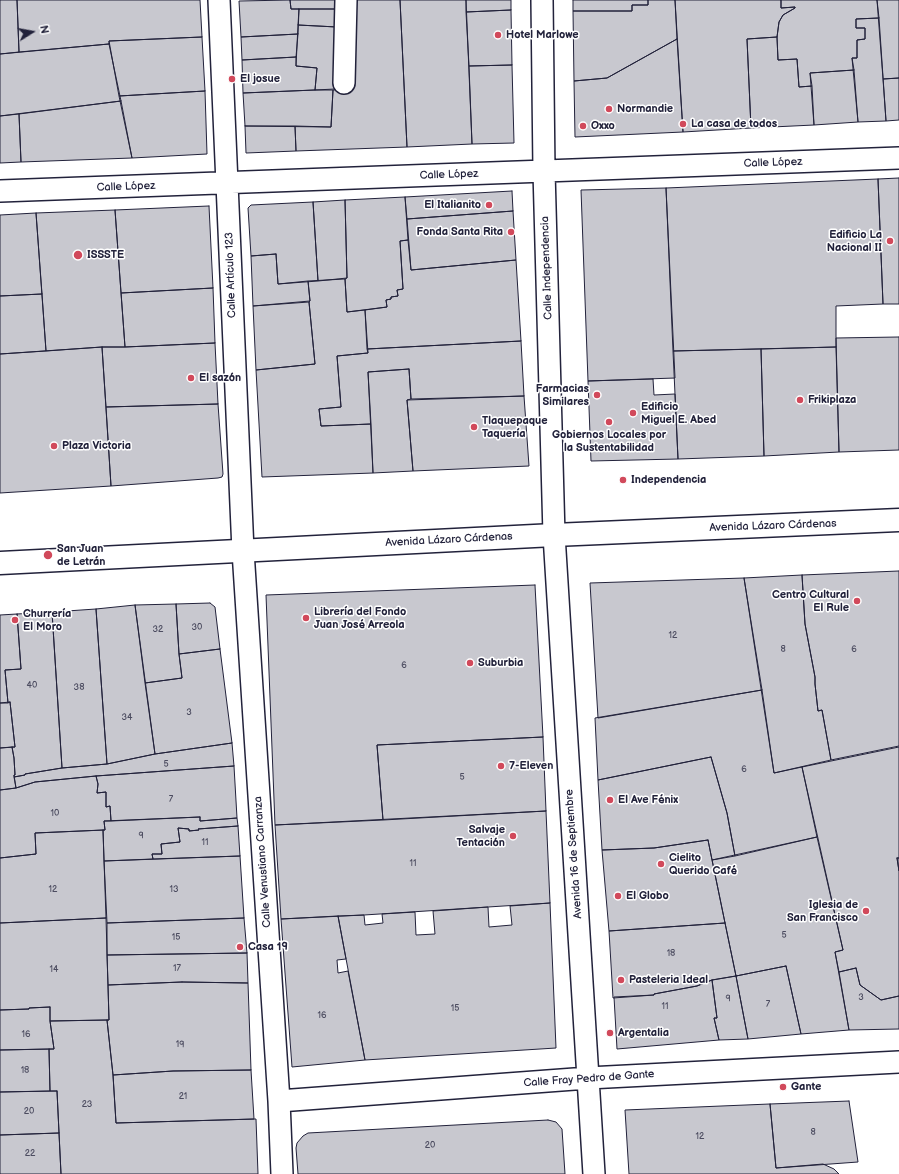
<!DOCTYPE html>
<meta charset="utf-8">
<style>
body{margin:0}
#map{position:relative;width:899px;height:1174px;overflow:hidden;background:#fff;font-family:"Balsamiq Sans",sans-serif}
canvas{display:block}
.north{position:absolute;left:12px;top:12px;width:40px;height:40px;-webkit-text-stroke:3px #fff;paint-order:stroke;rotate:79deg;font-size:11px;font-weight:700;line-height:16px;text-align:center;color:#22223b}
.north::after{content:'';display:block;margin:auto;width:14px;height:18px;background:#22223b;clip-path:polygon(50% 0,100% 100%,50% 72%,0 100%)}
</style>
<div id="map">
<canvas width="899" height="1174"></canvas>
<div class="north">N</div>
</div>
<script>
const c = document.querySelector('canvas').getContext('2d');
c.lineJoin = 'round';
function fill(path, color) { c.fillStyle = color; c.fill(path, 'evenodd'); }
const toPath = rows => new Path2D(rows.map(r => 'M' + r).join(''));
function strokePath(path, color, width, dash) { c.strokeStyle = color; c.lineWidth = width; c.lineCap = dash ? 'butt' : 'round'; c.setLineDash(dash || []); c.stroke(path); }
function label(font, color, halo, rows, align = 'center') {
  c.font = font + ' "Balsamiq Sans",sans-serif'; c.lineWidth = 3; c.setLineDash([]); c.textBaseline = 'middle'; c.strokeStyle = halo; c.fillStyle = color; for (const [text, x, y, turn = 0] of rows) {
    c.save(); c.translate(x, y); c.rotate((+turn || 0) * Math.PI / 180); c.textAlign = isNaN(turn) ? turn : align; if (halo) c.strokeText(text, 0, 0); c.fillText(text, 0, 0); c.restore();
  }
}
const building = toPath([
 [0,0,17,0,19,52,0,54,0,0],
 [17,0,200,0,202,37,109,41,109,44,19,52,17,0],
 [290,0,338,0,337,9,291,9,290,0],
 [290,0,291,9,299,9,298,34,241,37,239,1,290,0],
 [354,0,400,0,407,147,296,151,295,126,331,127,333,90,351,88,354,0],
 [400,0,466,0,472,144,407,147,400,0],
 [466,0,511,0,511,10,466,12,466,0],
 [573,0,648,0,648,5,632,5,632,11,573,11,573,0],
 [648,0,675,0,677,39,607,78,574,81,573,11,632,11,632,5,648,5,648,0],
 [675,0,781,0,781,8,795,7,795,8,783,15,779,22,777,37,747,39,751,128,683,132,675,0],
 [781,0,877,0,879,18,856,19,856,28,865,28,865,39,857,40,857,58,852,58,854,70,810,73,812,86,799,87,797,59,778,60,777,37,779,22,783,15,795,8,795,7,781,8,781,0],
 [877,0,899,0,899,78,883,79,877,0],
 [299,9,337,9,337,27,298,25,299,9],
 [511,10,512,65,469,66,466,12,511,10],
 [879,18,886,121,858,122,852,58,857,58,857,40,865,39,865,28,856,28,856,19,879,18],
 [298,25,337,27,335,89,315,90,317,68,296,66,298,25],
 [298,34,296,57,242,60,241,37,298,34],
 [202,37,205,91,119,96,109,41,202,37],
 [777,37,778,60,797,59,799,87,812,86,814,125,751,128,747,39,777,37],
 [677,39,683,132,575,137,574,81,607,78,677,39],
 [109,44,121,101,0,116,0,54,109,44],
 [296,57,296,66,317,68,315,90,243,93,242,60,296,57],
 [512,65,514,143,472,144,469,66,512,65],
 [854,70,858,122,814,125,810,73,854,70],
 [899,78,899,120,886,121,883,79,899,78],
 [315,90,333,90,331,127,245,126,243,93,315,90],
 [205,91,207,154,132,158,119,96,205,91],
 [121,101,132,158,21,162,19,114,121,101],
 [19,114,21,162,0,163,0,116,19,114],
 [245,126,295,126,296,151,246,153,245,126],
 [899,178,899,304,883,304,878,179,899,178],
 [878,179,883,304,836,306,836,347,673,351,666,188,878,179],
 [666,188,675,378,588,381,581,190,666,188],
 [512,191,513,211,407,219,405,197,512,191],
 [405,197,408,240,400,241,403,289,397,290,398,296,391,297,391,299,386,300,387,307,347,312,345,279,347,278,345,200,405,197],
 [345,200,347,278,318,281,313,202,345,200],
 [313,202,318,281,278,284,276,254,251,256,248,208,251,205,313,202],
 [209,206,213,288,121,293,115,210,209,206],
 [115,210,125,347,102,347,46,351,36,213,115,210],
 [513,211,516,260,411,270,407,219,513,211],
 [36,213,42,294,0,296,0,215,36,213],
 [408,240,411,270,516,260,521,341,367,349,365,310,387,307,386,300,391,299,391,297,398,296,397,290,403,289,400,241,408,240],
 [276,254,278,284,308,281,310,301,253,306,251,256,276,254],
 [345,279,347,312,365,310,368,353,337,356,341,407,319,409,321,426,371,424,373,473,262,477,256,370,315,364,309,302,310,301,308,281,345,279],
 [213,288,215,343,125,347,121,293,213,288],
 [42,294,46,351,0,354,0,296,42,294],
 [309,302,315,364,256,370,253,306,309,302],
 [899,337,899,450,839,452,836,338,899,337],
 [521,341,524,396,411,399,409,369,368,372,371,424,321,426,319,409,341,407,337,356,368,353,367,349,521,341],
 [215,343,218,404,106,407,102,347,125,347,215,343],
 [102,347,111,486,0,493,0,354,102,347],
 [836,347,839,452,764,456,761,349,836,347],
 [761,349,764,456,678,459,673,351,761,349],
 [409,369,411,399,407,400,413,471,373,473,368,372,409,369],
 [653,379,654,395,675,394,678,459,591,461,588,381,653,379],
 [524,396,529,466,413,471,407,400,524,396],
 [218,404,223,474,222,477,218,478,111,486,106,407,218,404],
 [899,571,899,746,831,760,822,710,818,711,815,684,815,677,805,624,802,575,899,571],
 [802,575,805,624,815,677,815,684,818,711,822,710,831,760,774,773,744,578,802,575],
 [744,578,762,690,598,718,590,583,744,578],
 [535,585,543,737,377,745,383,820,275,825,266,595,535,585],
 [210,603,215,607,220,649,179,654,176,604,210,603],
 [176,604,179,654,182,678,145,683,135,605,176,604],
 [135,605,155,754,107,764,96,609,135,605],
 [96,609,107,764,62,768,52,612,96,609],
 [52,612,62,768,25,774,25,775,14,777,14,775,15,775,14,758,12,747,15,747,10,702,8,703,5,670,21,669,17,614,52,612],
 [17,614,21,669,5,670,8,703,0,703,0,615,17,614],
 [220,649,232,743,155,754,145,683,182,678,179,654,220,649],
 [762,690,774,773,802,767,817,837,735,856,727,813,711,757,598,780,595,718,762,690],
 [10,702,15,747,0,748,0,703,10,702],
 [543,737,546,811,383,820,377,745,543,737],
 [232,743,234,766,96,776,35,782,16,788,14,777,25,775,25,774,62,768,107,764,155,754,232,743],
 [12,747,14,758,15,775,14,775,16,788,0,790,0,748,12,747],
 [899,747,899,858,897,858,899,871,899,996,881,1000,860,985,856,968,839,972,835,952,843,950,802,767,899,747],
 [711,757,727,813,735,856,712,860,708,840,654,848,602,850,598,780,711,757],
 [234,766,237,818,200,821,200,817,111,821,110,806,106,807,106,792,97,793,98,784,96,776,234,766],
 [96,776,98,784,97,793,106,792,106,807,110,806,111,821,104,821,105,830,35,833,36,854,0,858,0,790,16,788,35,782,96,776],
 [546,811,550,903,364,915,281,919,275,825,546,811],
 [200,817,200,821,237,818,238,826,198,829,199,830,189,831,189,829,178,828,180,842,161,844,162,854,152,854,153,859,104,861,103,830,105,830,104,821,200,817],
 [238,826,240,856,153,859,152,854,162,854,161,844,180,842,178,828,189,829,189,831,199,830,198,829,238,826],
 [103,830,106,918,0,923,0,858,36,854,35,833,103,830],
 [817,837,843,950,835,952,849,1030,801,1034,786,966,736,976,712,860,817,837],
 [708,840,725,923,609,931,602,850,654,848,708,840],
 [240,856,244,918,107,923,104,861,240,856],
 [897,858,899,858,899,871,897,858],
 [550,903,556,1048,365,1060,338,916,364,915,365,925,383,923,382,914,415,912,416,935,435,934,433,911,488,907,489,927,512,925,510,906,550,903],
 [338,916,346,959,337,960,338,973,348,971,365,1060,292,1067,281,919,338,916],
 [106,918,109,1020,50,1021,50,1007,29,1008,29,1009,0,1010,0,923,106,918],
 [244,918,247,953,107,955,107,923,244,918],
 [725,923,736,976,712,980,697,986,654,994,654,995,613,998,609,931,725,923],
 [247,953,248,983,182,982,108,985,107,955,247,953],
 [786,966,801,1034,748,1039,736,976,786,966],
 [856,968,860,985,881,1000,899,996,899,1029,849,1030,839,972,856,968],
 [736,976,748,1039,719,1040,714,1018,717,1018,712,980,736,976],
 [712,980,717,1018,714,1018,719,1040,617,1049,614,997,654,995,654,994,697,986,712,980],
 [182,982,248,983,251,1070,173,1071,113,1075,107,1020,109,1020,108,985,182,982],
 [50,1007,50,1021,54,1049,0,1050,0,1010,29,1009,29,1008,50,1007],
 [107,1020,113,1075,116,1123,256,1119,258,1174,61,1174,57,1091,50,1091,49,1049,54,1049,50,1021,107,1020],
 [49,1049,50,1091,0,1092,0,1050,49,1049],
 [251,1070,254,1119,116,1123,113,1075,173,1071,251,1070],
 [57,1091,59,1133,0,1135,0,1092,57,1091],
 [849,1101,858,1162,776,1168,770,1104,849,1101],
 [770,1104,776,1168,823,1164,834,1169,839,1174,629,1174,625,1110,770,1104],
 [548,1120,556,1122,562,1129,565,1174,298,1174,296,1148,297,1143,303,1136,308,1133,548,1120],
 [59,1133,61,1174,0,1174,0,1135,59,1133]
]);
fill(building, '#c8c8cf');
strokePath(building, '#22223b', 1);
const street = toPath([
 [219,0,243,551,279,1101,282,1174],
 [542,0,544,171,554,535,594,1174],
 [344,83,346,0],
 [0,191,899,158],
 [279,1101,588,1078,899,1062]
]);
const primary = toPath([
 [0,563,554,535,899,520]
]);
strokePath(street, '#22223b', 24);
strokePath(primary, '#22223b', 25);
strokePath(street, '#fff', 21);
strokePath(primary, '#fff', 22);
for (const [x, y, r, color] of [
 [498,35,4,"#d1495b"],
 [232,79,4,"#d1495b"],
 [609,109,4,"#d1495b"],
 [683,124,4,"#d1495b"],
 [583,126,4,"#d1495b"],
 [489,205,4,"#d1495b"],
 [511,232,4,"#d1495b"],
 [890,241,4,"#d1495b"],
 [78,255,5,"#d1495b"],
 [191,378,4,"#d1495b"],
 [597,395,4,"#d1495b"],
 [800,400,4,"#d1495b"],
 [633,413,4,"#d1495b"],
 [609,422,4,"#d1495b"],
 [474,427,4,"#d1495b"],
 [54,446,4,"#d1495b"],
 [623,480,4,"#d1495b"],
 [48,555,5,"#d1495b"],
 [857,601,4,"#d1495b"],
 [306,618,4,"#d1495b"],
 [15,620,4,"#d1495b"],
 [470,663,4,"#d1495b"],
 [501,766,4,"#d1495b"],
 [610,800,4,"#d1495b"],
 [513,836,4,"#d1495b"],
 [661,864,4,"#d1495b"],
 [618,896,4,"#d1495b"],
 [866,911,4,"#d1495b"],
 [240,947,4,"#d1495b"],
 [621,980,4,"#d1495b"],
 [610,1033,4,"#d1495b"],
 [783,1087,4,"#d1495b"]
]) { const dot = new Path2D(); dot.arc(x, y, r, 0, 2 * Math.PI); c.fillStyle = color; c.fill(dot); strokePath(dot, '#fff', 1.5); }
label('9px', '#4c4c60', null, [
 ["30",197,628],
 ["32",158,630],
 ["12",673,636],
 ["8",783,650],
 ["6",854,650],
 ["6",404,666],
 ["40",32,686],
 ["38",79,688],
 ["3",189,713],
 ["34",127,718],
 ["5",166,765],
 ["6",744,770],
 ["5",462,778],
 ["7",171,800],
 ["10",55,814],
 ["9",141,836],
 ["11",205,843],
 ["11",413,864],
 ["12",53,890],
 ["13",174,890],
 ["5",784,936],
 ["15",176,938],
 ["18",671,954],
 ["17",177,969],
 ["14",54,970],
 ["3",861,998],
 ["9",728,999],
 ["7",768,1005],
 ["11",665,1007],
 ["15",455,1009],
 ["16",322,1016],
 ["16",26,1035],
 ["19",180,1045],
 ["18",25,1071],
 ["21",183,1097],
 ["23",87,1105],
 ["20",29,1112],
 ["8",813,1133],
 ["12",700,1137],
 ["20",430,1146],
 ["22",30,1154]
]);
label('bold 11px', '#22223b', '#fff', [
 ["Hotel Marlowe",506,35],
 ["El josue",240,79],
 ["Normandie",617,109],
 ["La casa de todos",691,124],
 ["Oxxo",591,126],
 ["El Italianito",481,205,"right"],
 ["Fonda Santa Rita",503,232,"right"],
 ["Edificio La",882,235,"right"],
 ["Nacional II",882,248,"right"],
 ["ISSSTE",87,255],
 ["El sazón",199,378],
 ["Farmacias",589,389,"right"],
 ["Similares",589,402,"right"],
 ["Frikiplaza",808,400],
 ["Edificio",641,407],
 ["Miguel E. Abed",641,420],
 ["Tlaquepaque",482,421],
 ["Taquería",482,434],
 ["Gobiernos Locales por",609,435,"center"],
 ["la Sustentabilidad",609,448,"center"],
 ["Plaza Victoria",62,446],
 ["Independencia",631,480],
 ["San Juan",57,549],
 ["de Letrán",57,562],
 ["Centro Cultural",849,595,"right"],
 ["El Rule",849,608,"right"],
 ["Librería del Fondo",314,612],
 ["Juan José Arreola",314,625],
 ["Churrería",23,614],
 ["El Moro",23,627],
 ["Suburbia",478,663],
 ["7-Eleven",509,766],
 ["El Ave Fénix",618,800],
 ["Salvaje",505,830,"right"],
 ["Tentación",505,843,"right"],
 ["Cielito",669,858],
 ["Querido Café",669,871],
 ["El Globo",626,896],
 ["Iglesia de",858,905,"right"],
 ["San Francisco",858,918,"right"],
 ["Casa 19",248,947],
 ["Pasteleria Ideal",629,980],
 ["Argentalia",618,1033],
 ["Gante",791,1087]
], 'left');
label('11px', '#22223b', '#fff', [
 ["Calle López",773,163,-2],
 ["Calle López",449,175,-2],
 ["Calle López",126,187,-2],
 ["Calle Independencia",547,268,-92],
 ["Calle Artículo 123",231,275,-92],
 ["Avenida Lázaro Cárdenas",773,526,-2],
 ["Avenida Lázaro Cárdenas",449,540,-3],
 ["Avenida 16 de Septiembre",574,854,-94],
 ["Calle Venustiano Carranza",263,862,-94],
 ["Calle Fray Pedro de Gante",589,1079,-4]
]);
</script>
